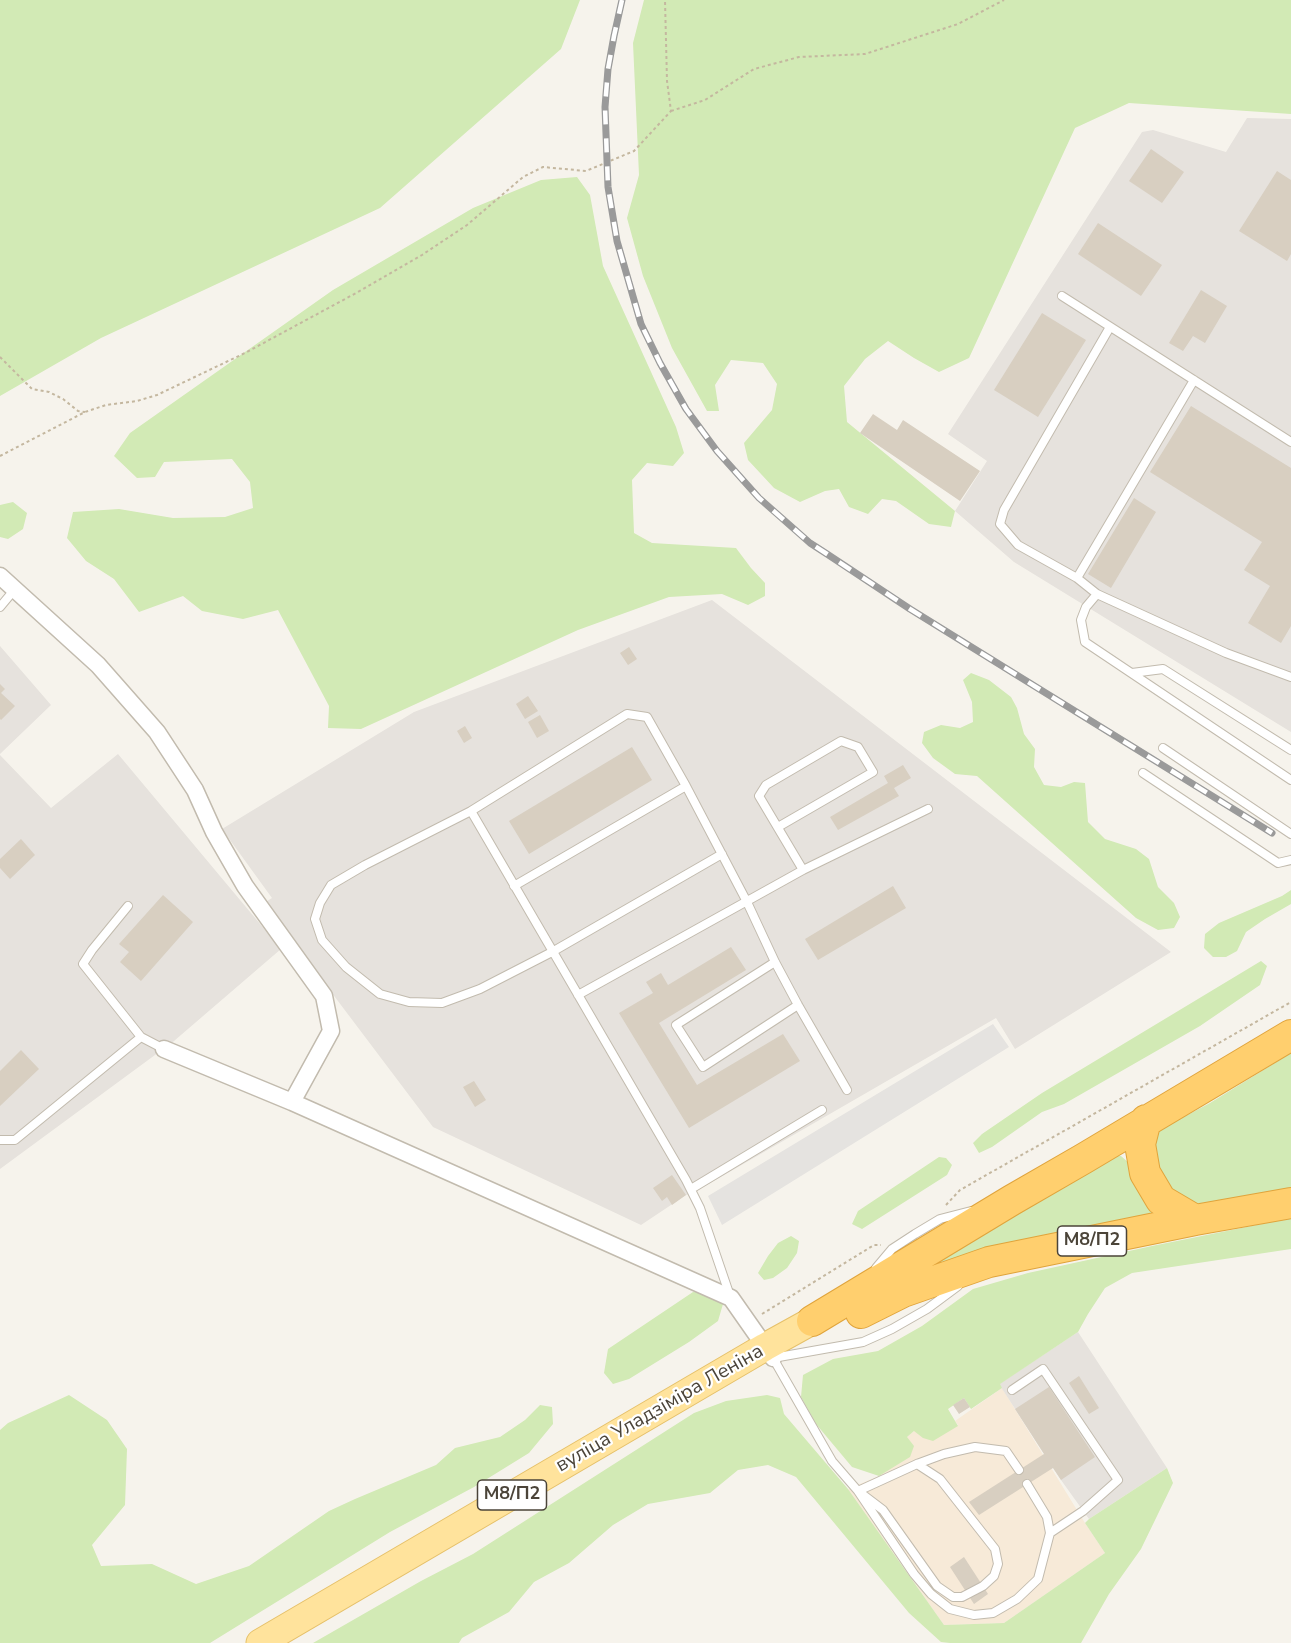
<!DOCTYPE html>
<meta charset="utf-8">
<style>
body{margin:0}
canvas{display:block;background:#f6f3ec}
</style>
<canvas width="1291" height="1643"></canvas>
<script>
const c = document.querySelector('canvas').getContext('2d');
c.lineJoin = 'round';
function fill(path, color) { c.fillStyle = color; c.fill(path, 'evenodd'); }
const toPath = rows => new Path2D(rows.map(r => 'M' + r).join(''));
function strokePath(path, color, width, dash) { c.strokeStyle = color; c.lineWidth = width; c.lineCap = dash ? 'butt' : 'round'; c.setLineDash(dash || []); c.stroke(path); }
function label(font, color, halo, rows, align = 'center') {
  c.font = font + ' "Nunito Sans",sans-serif'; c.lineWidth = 4.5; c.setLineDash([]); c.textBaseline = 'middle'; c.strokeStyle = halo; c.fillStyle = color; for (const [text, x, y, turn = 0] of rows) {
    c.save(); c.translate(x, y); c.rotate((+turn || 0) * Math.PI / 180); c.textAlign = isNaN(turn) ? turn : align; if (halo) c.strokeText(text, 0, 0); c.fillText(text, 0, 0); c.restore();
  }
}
fill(toPath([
 [1002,1388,1085,1523,1105,1553,1004,1623,944,1625,848,1489,879,1476,907,1437,914,1431,958,1425,955,1421]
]), '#f7ead8');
fill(toPath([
 [1247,118,1291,119,1291,732,1014,562,955,511,987,461,948,434,1142,132,1153,130,1226,152],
 [712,600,1171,952,1015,1049,996,1018,693,1193,686,1195,641,1225,433,1127,264,903,272,898,222,829,414,712],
 [0,646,51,705,0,754],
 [118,754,281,949,174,1041,0,1169,0,755,51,808],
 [1078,1332,1167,1468,1089,1519,1061,1480,999,1384]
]), '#e6e2dd');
fill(toPath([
 [0,0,580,0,561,49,380,208,101,338,0,396],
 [644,0,1291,0,1291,114,1129,103,1075,128,969,358,939,372,914,358,888,341,865,359,844,386,847,422,955,511,951,527,929,524,896,501,882,499,868,514,849,507,839,489,825,491,800,502,774,488,748,460,744,443,772,410,777,384,763,363,731,360,715,385,719,411,707,411,672,348,643,276,627,218,639,175,633,43],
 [577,177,590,195,603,266,676,427,684,453,673,466,647,463,632,480,634,533,652,543,736,548,751,568,765,583,765,596,748,605,722,594,669,597,578,630,361,729,328,728,329,706,278,610,243,619,202,611,183,596,139,612,114,579,86,561,67,538,73,512,119,509,173,518,225,517,253,508,250,482,232,459,164,462,155,477,137,478,114,456,130,433,333,290,473,208,541,180],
 [13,502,27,513,23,529,8,539,0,537,0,505],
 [971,673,989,680,1011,697,1017,708,1024,734,1035,749,1034,767,1044,785,1061,787,1074,782,1085,783,1088,822,1105,839,1136,849,1149,859,1158,887,1174,903,1180,917,1174,928,1158,930,1136,918,977,776,955,774,933,758,922,743,924,732,941,725,960,728,973,722,972,702,963,680],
 [1291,890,1291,904,1265,919,1246,932,1237,951,1226,957,1213,957,1204,948,1205,934,1219,923,1282,896],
 [1261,961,1267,966,1260,985,1200,1026,1064,1104,1042,1112,992,1147,979,1153,973,1143,982,1134,1042,1093],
 [1291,1053,1291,1190,1196,1205,1174,1198,1149,1148,1154,1134,1165,1127,1210,1103],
 [1107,1156,1121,1156,1129,1163,1157,1215,896,1281],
 [939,1157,946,1158,952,1165,947,1175,862,1229,852,1224,858,1211],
 [1291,1218,1291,1249,1132,1273,1105,1288,1088,1314,1078,1332,1000,1384,1002,1388,971,1409,964,1398,948,1409,958,1426,933,1441,923,1438,914,1431,907,1437,914,1446,910,1457,879,1476,852,1467,816,1424,801,1397,803,1375,833,1359,878,1351,922,1326,973,1289,1028,1273,1152,1246],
 [791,1236,799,1241,797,1253,787,1268,773,1278,764,1280,758,1273,768,1256,778,1243],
 [693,1292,713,1293,723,1304,718,1321,689,1342,629,1379,613,1384,604,1373,608,1349],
 [69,1395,107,1420,127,1449,125,1505,92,1545,101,1566,152,1564,196,1584,249,1566,329,1511,355,1499,436,1465,455,1448,500,1437,525,1420,540,1405,552,1407,553,1424,529,1453,474,1487,390,1532,210,1643,0,1643,0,1430,8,1423],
 [767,1395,780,1398,784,1414,848,1489,944,1625,1004,1623,1105,1553,1085,1523,1089,1519,1167,1468,1173,1483,1141,1549,1109,1594,1081,1643,950,1643,941,1642,909,1613,796,1477,768,1465,738,1470,710,1493,648,1504,613,1525,569,1563,534,1582,509,1612,462,1638,459,1643,313,1643,421,1581,473,1554,694,1413,726,1401]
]), '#d2eab5');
fill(toPath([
 [993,1024,1009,1047,722,1225,708,1196]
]), '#e5e3e0');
fill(toPath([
 [1151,149,1184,172,1162,203,1129,181],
 [1277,171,1291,180,1291,254,1287,261,1239,231],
 [1098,223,1162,265,1141,296,1078,254],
 [1201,290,1227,306,1205,343,1193,336,1183,351,1169,343],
 [1042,313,1086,340,1038,417,994,390],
 [1191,406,1291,468,1291,626,1281,643,1248,623,1270,586,1244,570,1262,542,1150,472],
 [873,414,897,430,903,420,980,471,960,501,860,433],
 [1134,498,1156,512,1111,588,1088,574],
 [629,647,637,659,628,665,620,653],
 [0,684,5,689,1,693,15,706,1,720,0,719],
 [528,696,538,711,525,719,516,704],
 [540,715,549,731,537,738,528,722],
 [465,726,472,738,464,743,457,731],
 [632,747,652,780,529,854,509,821],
 [903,765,911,778,894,788,899,796,838,830,830,817,888,783,884,776],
 [21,839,35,855,10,879,0,868,0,859],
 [893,886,906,908,818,960,805,939],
 [163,895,193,922,141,981,120,962,129,952,119,944],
 [731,947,746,970,659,1023,697,1085,783,1034,800,1061,689,1128,619,1013,653,993,646,982,661,973,668,985],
 [21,1050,39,1069,0,1106,0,1071],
 [474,1081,486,1100,475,1107,463,1087],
 [672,1175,686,1195,672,1205,667,1197,662,1201,653,1188],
 [1079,1376,1099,1408,1089,1414,1069,1383],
 [1049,1387,1095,1457,1061,1480,1053,1468,979,1515,969,1502,1044,1454,1015,1409],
 [964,1398,970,1407,959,1414,953,1405],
 [964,1557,988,1594,974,1604,950,1567]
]), '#d8cfc1');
const lane = toPath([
 [1062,296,1291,442],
 [1194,380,1077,578,1097,594,1226,653,1291,677],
 [1077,578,1018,545,1000,524,1004,510,1110,327],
 [1097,594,1086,607,1081,620,1085,642,1291,780],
 [0,607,15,589],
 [1132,673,1163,669,1291,750],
 [1163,748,1291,834],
 [1143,773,1278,863,1291,860],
 [471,811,365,865,331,885,320,903,315,919,322,940,346,967,380,994,409,1002,442,1003,480,989,552,952,722,854],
 [778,827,873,772,858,747,841,741,766,785,759,796,803,870],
 [514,886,686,786],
 [128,906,92,950,83,964,141,1037],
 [775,962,676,1025,703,1067,798,1005],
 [578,995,803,870,928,809],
 [0,1140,15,1140,141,1037,164,1049],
 [691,1189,822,1110],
 [876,1268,892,1249,915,1234,940,1219,971,1211],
 [730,1296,700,1208,686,1180,471,811,627,714,647,717,686,786,747,902,775,962,798,1005,847,1090],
 [1012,1390,1043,1369,1118,1480,1083,1511,1050,1533],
 [917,1464,940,1479,995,1549,998,1564,994,1576,983,1586,962,1597,953,1597,937,1586,883,1510,858,1491,832,1461,773,1358,863,1342,892,1329,927,1309,958,1286],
 [1019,1470,1006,1451,975,1447,944,1454,917,1464,858,1491,914,1574,931,1594,950,1609,974,1615,993,1613,1017,1599,1038,1579,1050,1533,1047,1517,1027,1484]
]);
const street = toPath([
 [0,576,98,665,157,732,195,790,214,832,245,886,324,996,331,1031,292,1102],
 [164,1049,292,1102,731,1298,773,1358]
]);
const primary = toPath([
 [260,1643,765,1347,812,1321]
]);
const highway = toPath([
 [1146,1120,1140,1144,1145,1173,1161,1200,1195,1220],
 [861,1313,903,1292,989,1262,1195,1220,1291,1203],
 [812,1321,1012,1200,1083,1159,1291,1035]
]);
strokePath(lane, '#c2bbae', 10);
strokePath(street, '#c2bbae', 19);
strokePath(primary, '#e6c16a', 29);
strokePath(highway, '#e0a43c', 32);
strokePath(toPath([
 [671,111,705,100,754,69,799,57,865,54,958,24,1004,0],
 [0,357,32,389,49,392,63,399,78,411,85,412],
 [0,456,85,412,106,405,137,401,157,395,245,353,358,292,422,255,467,225,523,177,543,167,586,171,634,151,671,111,667,81,665,0],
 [946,1205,960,1190,1291,1002],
 [762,1314,874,1245,881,1245]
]), '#c4b79f', 2, [3, 3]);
strokePath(lane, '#fff', 8);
strokePath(street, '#fff', 16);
strokePath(primary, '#ffe39c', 27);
strokePath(highway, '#ffcf6e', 30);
const rail = toPath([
 [622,0,614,36,608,69,605,107,608,187,617,241,641,324,660,363,686,409,717,451,759,498,810,543,827,554,910,609,1272,833]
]);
strokePath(rail, '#9a9a9a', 7);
strokePath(rail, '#fff', 4.5, [14]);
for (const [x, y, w] of [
 [1092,1241,69],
 [512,1495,69]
]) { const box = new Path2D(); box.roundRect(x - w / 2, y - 15, w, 30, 4.5); c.fillStyle = '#fff'; c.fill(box); strokePath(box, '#4b4439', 1.5); }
label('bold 18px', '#4b4439', null, [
 ["М8/П2",1092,1241],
 ["М8/П2",512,1495]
]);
label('20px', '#4b4439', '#fff', [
 ["вуліца Уладзіміра Леніна",660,1409,-30]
]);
</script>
